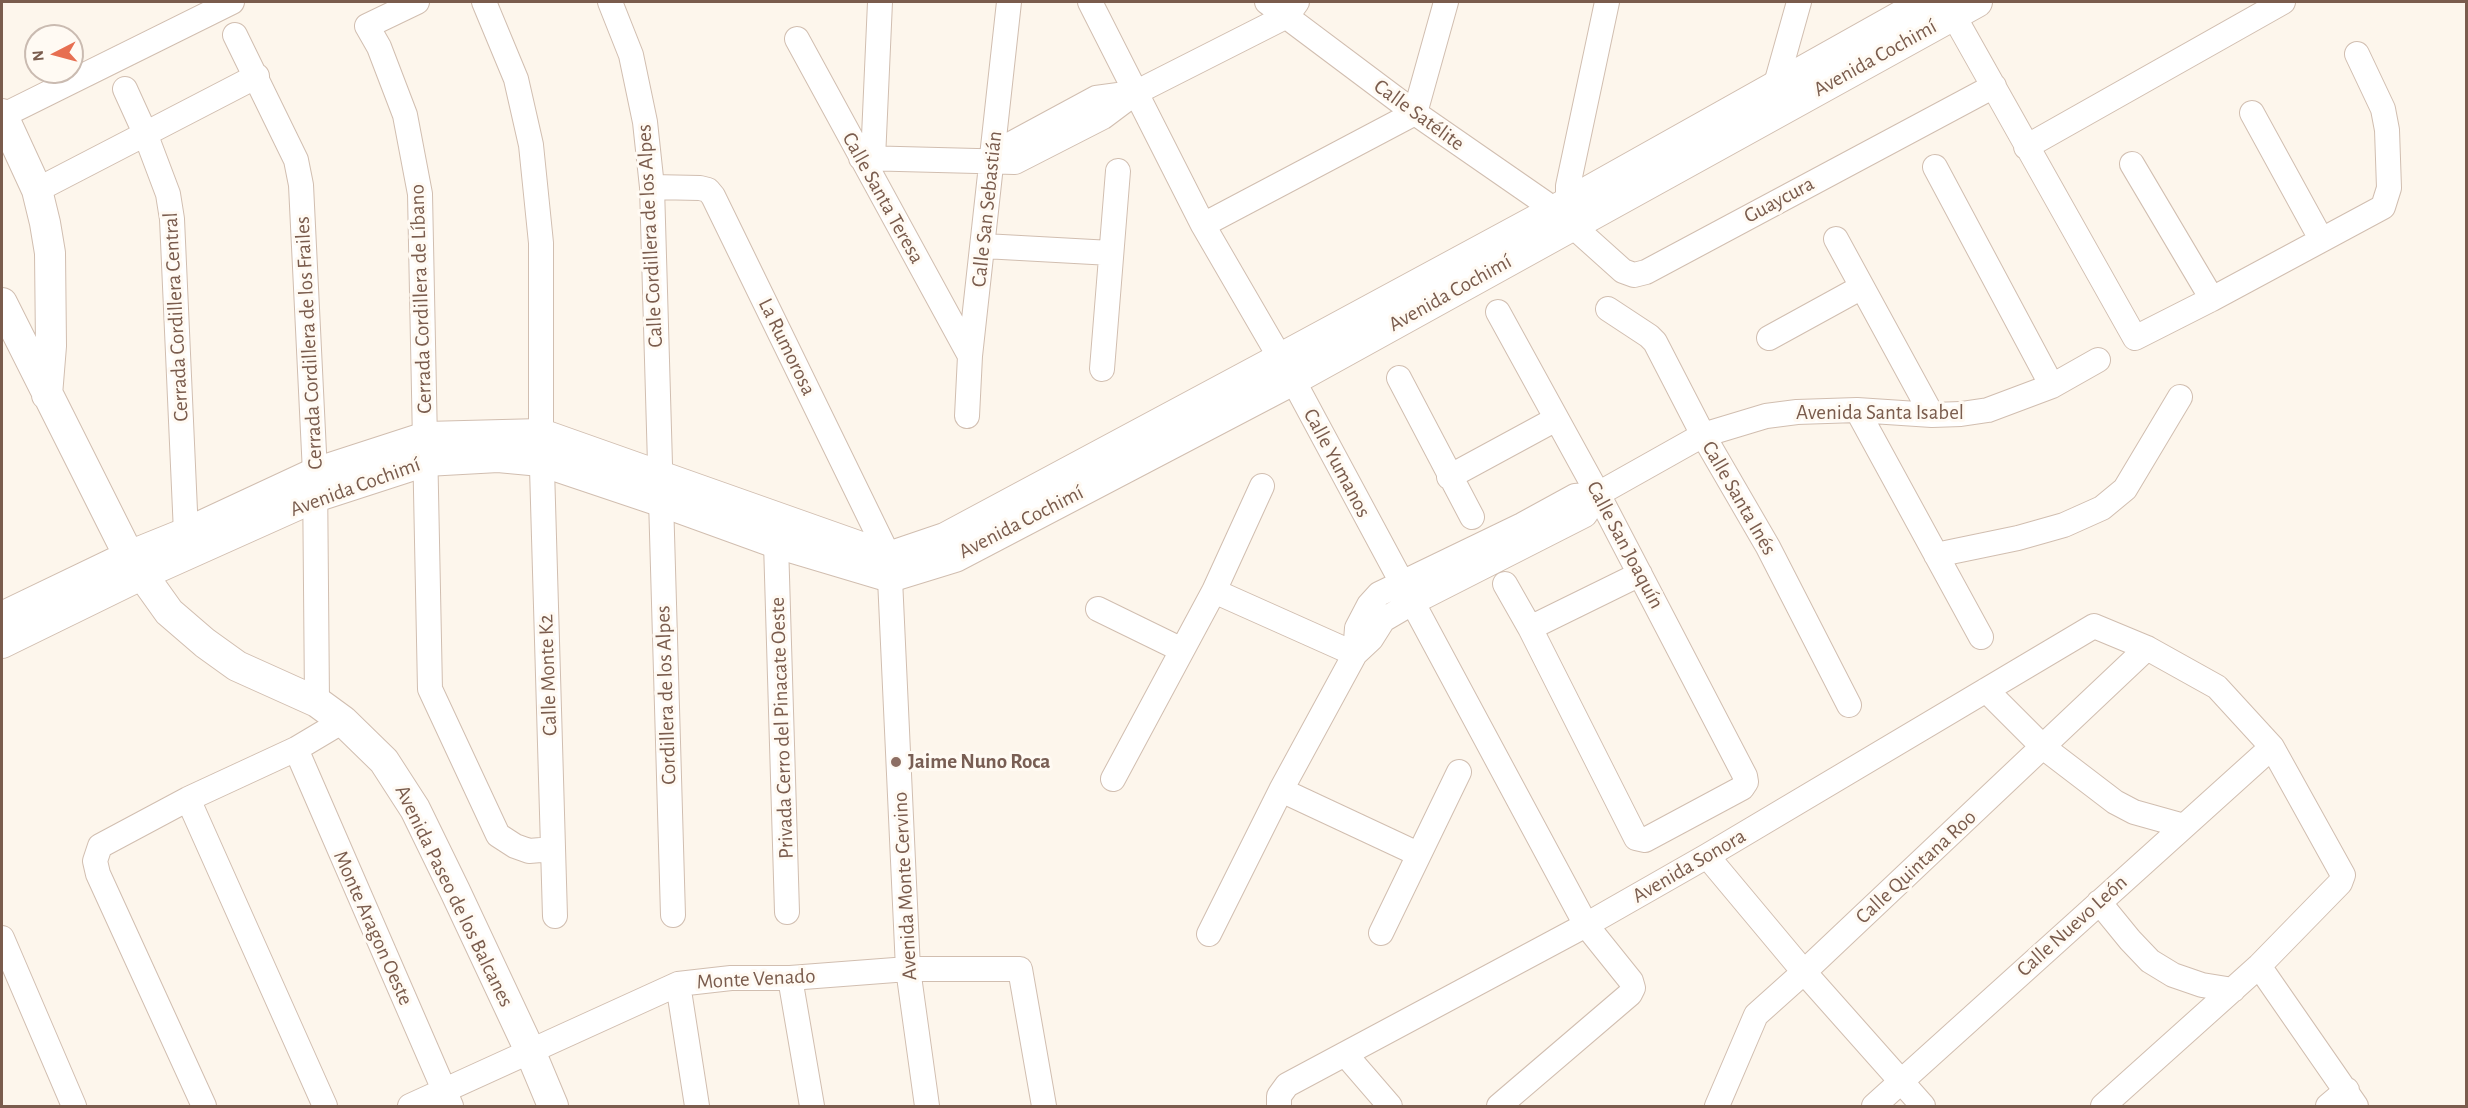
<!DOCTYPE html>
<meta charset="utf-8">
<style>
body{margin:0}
#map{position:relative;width:2468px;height:1108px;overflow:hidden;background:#fdf6ec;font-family:"Alegreya Sans",sans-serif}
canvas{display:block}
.frame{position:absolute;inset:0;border:3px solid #7a5c4d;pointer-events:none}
.north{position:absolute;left:24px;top:24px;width:60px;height:60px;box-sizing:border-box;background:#fffaf3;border:2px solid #cabbb1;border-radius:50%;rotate:264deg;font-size:16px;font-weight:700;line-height:24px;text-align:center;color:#7a5c4d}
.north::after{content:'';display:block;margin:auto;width:21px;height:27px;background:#e76f51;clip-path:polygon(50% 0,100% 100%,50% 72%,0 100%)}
</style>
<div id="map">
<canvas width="2468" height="1108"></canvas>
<div class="frame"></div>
<div class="north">N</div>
</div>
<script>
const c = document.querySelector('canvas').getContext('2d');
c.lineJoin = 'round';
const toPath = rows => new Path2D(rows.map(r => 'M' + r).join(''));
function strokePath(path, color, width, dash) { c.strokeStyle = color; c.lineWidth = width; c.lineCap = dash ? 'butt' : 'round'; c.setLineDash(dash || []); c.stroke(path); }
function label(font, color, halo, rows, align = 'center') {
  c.font = font + ' "Alegreya Sans",sans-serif'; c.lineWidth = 6; c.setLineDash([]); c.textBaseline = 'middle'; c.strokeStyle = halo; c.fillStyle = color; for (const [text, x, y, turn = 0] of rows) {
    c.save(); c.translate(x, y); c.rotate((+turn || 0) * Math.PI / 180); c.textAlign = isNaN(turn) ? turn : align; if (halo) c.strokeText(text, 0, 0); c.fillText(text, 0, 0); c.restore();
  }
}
const minor = toPath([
 [417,2,367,26,379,47,405,115,420,194,430,689,498,835,515,846,529,851,553,849],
 [484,2,516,79,531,145,541,243,541,434,555,916],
 [610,2,631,55,645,122,652,187,673,915],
 [1090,2,1203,225,1293,380,1586,925,1631,981,1633,988,1630,994,1499,1106],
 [1267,2,1415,113,1555,210,1623,271,1634,275,1646,272,1994,86],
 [1946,2,2135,338,2212,299,2383,207,2389,188,2387,130,2383,109,2357,54],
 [235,35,296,160,301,185,315,473,317,702],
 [797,39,970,356],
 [1776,84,1799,2],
 [125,89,145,133,168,194,172,219,186,533,189,548],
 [2252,113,2321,239],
 [2,116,232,2],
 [2026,147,2283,2],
 [861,158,1015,162,1103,117,1135,93,1287,16,1297,2],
 [873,159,880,2],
 [992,161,1009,145,1096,98,1133,93],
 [2132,164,2212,299],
 [1935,167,2052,386],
 [652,187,700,188,708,190,713,196,889,557,908,969,927,1106],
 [37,190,257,76],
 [1571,218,1568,203,1568,186,1607,2],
 [1203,225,1415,113,1446,2],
 [1836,239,1932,415],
 [984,246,1111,253],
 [1608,309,1649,336,1655,342,1703,435,1768,547,1849,705],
 [1498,312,1598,494,1745,776,1746,782,1742,788,1645,840,1636,838,1530,628,1505,584],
 [1769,338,1862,287],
 [1102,369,1118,171],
 [1399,378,1472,517],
 [1857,410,1981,637],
 [967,416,970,356,1009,2],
 [1449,477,1556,419],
 [776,543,787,912],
 [1936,555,2018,538,2064,525,2102,508,2125,489,2180,397],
 [1214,591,1355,654],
 [1098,609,1182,650],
 [1530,628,1640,574],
 [1355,654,1357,628,1369,605,1379,594,1522,525,1575,496,1598,494,1703,435,1766,416,1797,412,1857,410,1932,415,1961,414,1988,410,2052,386,2098,360],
 [1986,690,2043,747,2115,802,2134,812,2184,826],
 [296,749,451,1106],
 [1113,779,1214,591,1262,486],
 [1281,790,1418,854],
 [188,799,325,1106],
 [1707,856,1804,972,1923,1106],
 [2099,902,2130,940,2150,961,2173,975,2202,985,2233,990],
 [1381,933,1459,772],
 [1209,934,1281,790,1355,654,1371,639,1383,620,1412,603,1585,515,1598,494],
 [2,938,74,1106],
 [2259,966,2356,1106],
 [790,978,812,1106],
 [678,984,697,1106],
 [1345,1054,1390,1106],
 [204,1106,98,874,95,861,100,846,188,799,296,749,343,721],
 [410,1106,678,984,731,978,790,978,908,969,1020,969,1044,1106],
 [1279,1106,1279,1096,1287,1085,1586,925,1707,856,2094,626,2147,648,2217,687,2272,747,2343,875,2340,883,2259,966,2103,1106],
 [1717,1106,1756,1015,1804,972,2147,648],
 [1874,1106,2272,747],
 [2328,1106,2347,1090]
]);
const tertiary = toPath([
 [2,114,37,190,45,223,50,253,51,346,47,395],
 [2,303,129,556,169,612,205,643,237,666,317,702,343,721,384,761,415,809,455,891,530,1051,553,1106],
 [2,617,129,556,186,533,315,473,426,437,541,434,889,557,945,538,1281,358,1555,210,1926,2],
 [2,643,141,575,315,497,426,461,498,457,541,461,660,501,776,543,890,577,955,557,1293,380,1977,2]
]);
strokePath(minor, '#d1beb0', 26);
strokePath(tertiary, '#d1beb0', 32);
strokePath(minor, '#fff', 24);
strokePath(tertiary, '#fff', 30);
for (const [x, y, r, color] of [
 [896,762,6,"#8d6e63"]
]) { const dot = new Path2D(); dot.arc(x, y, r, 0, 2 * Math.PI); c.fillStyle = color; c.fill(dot); strokePath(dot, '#fffaf3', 2); }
label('21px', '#7a5c4d', '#fffaf3', [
 ["Avenida Cochimí",1875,58,-29],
 ["Calle Satélite",1419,115,36],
 ["Calle Santa Teresa",883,198,61],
 ["Guaycura",1779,200,-28],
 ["Calle San Sebastián",987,209,-84],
 ["Calle Cordillera de los Alpes",650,236,-93],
 ["Avenida Cochimí",1450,293,-29],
 ["Cerrada Cordillera de Líbano",421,299,-92],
 ["Cerrada Cordillera Central",176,317,-93],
 ["Cerrada Cordillera de los Frailes",309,343,-93],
 ["La Rumorosa",787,347,64],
 ["Avenida Santa Isabel",1880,413],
 ["Calle Yumanos",1337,463,62],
 ["Avenida Cochimí",355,487,-20],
 ["Calle Santa Inés",1739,498,60],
 ["Avenida Cochimí",1021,522,-27],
 ["Calle San Joaquín",1625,545,62],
 ["Calle Monte K2",548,675,-92],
 ["Cordillera de los Alpes",666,695,-92],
 ["Privada Cerro del Pinacate Oeste",782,728,-92],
 ["Avenida Sonora",1689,866,-30],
 ["Calle Quintana Roo",1916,867,-43],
 ["Avenida Monte Cervino",905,886,-93],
 ["Avenida Paseo de los Balcanes",454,896,64],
 ["Calle Nuevo León",2072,926,-42],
 ["Monte Aragon Oeste",373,928,66],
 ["Monte Venado",756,979,-3]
]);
label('bold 21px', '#785e54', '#fffaf3', [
 ["Jaime Nuno Roca",908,762]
], 'left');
</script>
